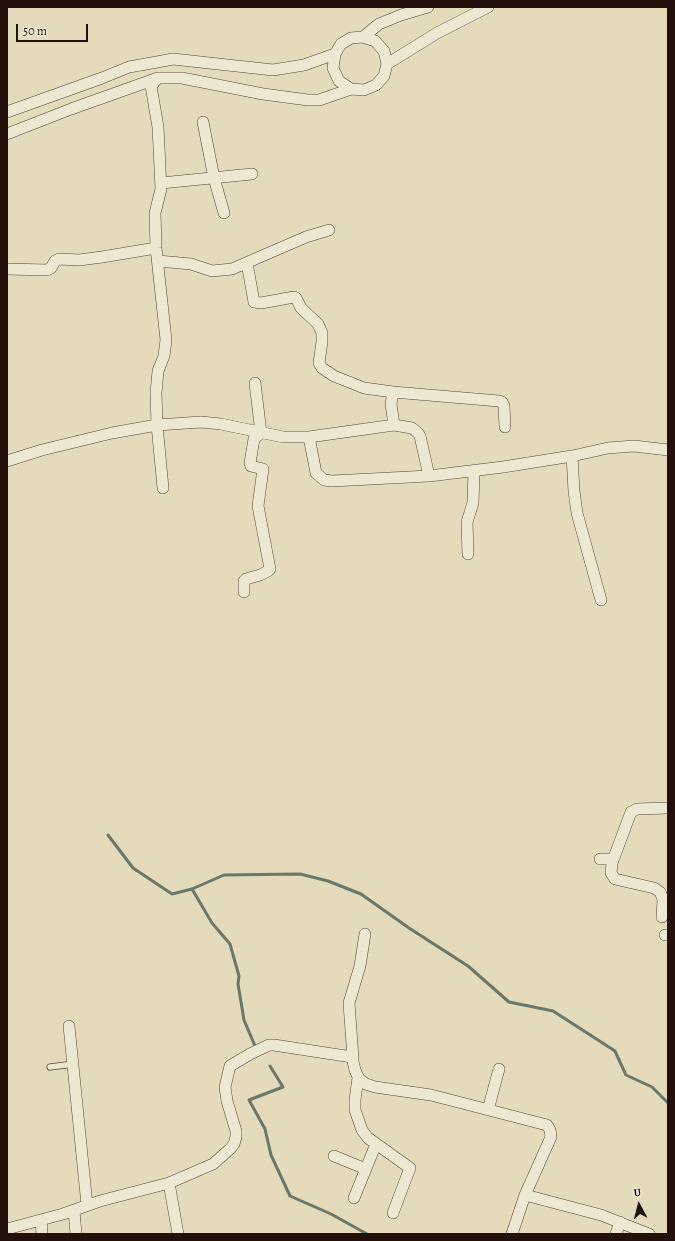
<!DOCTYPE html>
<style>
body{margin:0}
#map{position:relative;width:675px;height:1241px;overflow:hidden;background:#e4dbba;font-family:Alegreya,serif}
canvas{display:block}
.frame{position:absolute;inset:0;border:8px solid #22120b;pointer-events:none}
.north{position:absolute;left:619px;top:1185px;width:40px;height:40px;-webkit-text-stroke:3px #ede8d2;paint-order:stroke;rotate:353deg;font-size:11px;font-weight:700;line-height:16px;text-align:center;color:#22120b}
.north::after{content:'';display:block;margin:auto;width:14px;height:18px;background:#22120b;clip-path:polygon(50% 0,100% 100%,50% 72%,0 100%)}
.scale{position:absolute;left:16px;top:24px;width:72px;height:18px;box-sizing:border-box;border:2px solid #22120b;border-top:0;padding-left:5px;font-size:12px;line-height:14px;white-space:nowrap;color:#22120b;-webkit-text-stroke:3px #ede8d2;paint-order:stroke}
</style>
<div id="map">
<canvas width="675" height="1241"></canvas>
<div class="frame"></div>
<div class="north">U</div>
<div class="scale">50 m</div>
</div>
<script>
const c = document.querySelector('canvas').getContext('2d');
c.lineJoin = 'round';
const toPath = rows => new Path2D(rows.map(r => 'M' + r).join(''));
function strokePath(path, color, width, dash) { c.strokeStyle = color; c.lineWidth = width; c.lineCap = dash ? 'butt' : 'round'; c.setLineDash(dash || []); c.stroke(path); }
strokePath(toPath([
 [108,835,133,868,172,894,192,889,224,875,300,874,328,881,361,894,409,928,468,966,509,1002,553,1011,615,1051,626,1075,652,1087,668,1103],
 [192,889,212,923,230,944,239,976,238,984,244,1020,255,1046],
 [270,1066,283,1087,249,1100,265,1129,271,1155,290,1196,331,1214,367,1234]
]), '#68786a', 3);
const lane = toPath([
 [50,1067,74,1064]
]);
const street = toPath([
 [363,37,379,24,401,15,428,7],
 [387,64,437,33,488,7],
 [158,78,151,86,158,127,161,189,155,213,156,248,166,340,164,356,158,371,156,393,157,425,163,488],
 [7,112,102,78,129,67,157,62,173,59,273,70,304,65,335,54],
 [203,122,214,178,224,213],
 [7,134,71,109,158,78,182,78,263,94,308,100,319,100,351,89,364,90,376,85,384,76,387,64,384,51,375,41,363,37,351,38,341,44,335,54,333,68,339,81,351,89],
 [161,183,252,174],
 [158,261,191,264,212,271,232,269,306,237,329,230],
 [247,263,254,302,261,303,294,297,296,298,301,308,318,324,322,333,322,342,319,363,322,368,334,376,364,388,393,392,499,401,502,402,504,406,505,427],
 [7,269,47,270,51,268,55,261,59,259,79,260,102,257,156,248],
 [393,392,391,404,394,425],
 [309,437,394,425,412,428,418,433,420,436,429,476],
 [572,456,574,491,577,513,601,600],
 [7,461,42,450,112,433,157,425,201,422,221,424,283,437,309,437,316,473,324,480,332,481,429,476,503,467,572,456,608,448,634,446,668,450],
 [468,554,467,522,473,503,474,471],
 [244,592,244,581,246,579,260,575,268,571,270,569,258,506,263,469,251,466,250,463,254,439,261,433,255,383],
 [600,859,613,859],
 [662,917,663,899,660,892,654,888,615,879,611,873,612,863,631,812,637,809,668,808],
 [665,935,668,935],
 [69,1026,87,1205],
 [353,1058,349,1003,360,966,365,934],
 [358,1078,355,1100,355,1110,362,1130,368,1138,410,1168,393,1213],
 [488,1110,499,1069],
 [334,1156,366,1169],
 [169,1183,178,1234],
 [354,1198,376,1144],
 [74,1211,76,1234],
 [41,1220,42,1234],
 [7,1229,63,1214,100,1201,169,1183,213,1164,230,1149,234,1144,236,1137,236,1131,227,1101,225,1087,230,1066,250,1054,269,1045,274,1045,352,1057,355,1070,359,1079,366,1084,375,1087,431,1095,547,1125,550,1130,551,1137,525,1195,601,1215,649,1234],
 [512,1234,525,1195],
 [616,1234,620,1222]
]);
strokePath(lane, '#524437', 7);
strokePath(street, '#524437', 12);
strokePath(lane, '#ede8d2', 5.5);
strokePath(street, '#ede8d2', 11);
</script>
